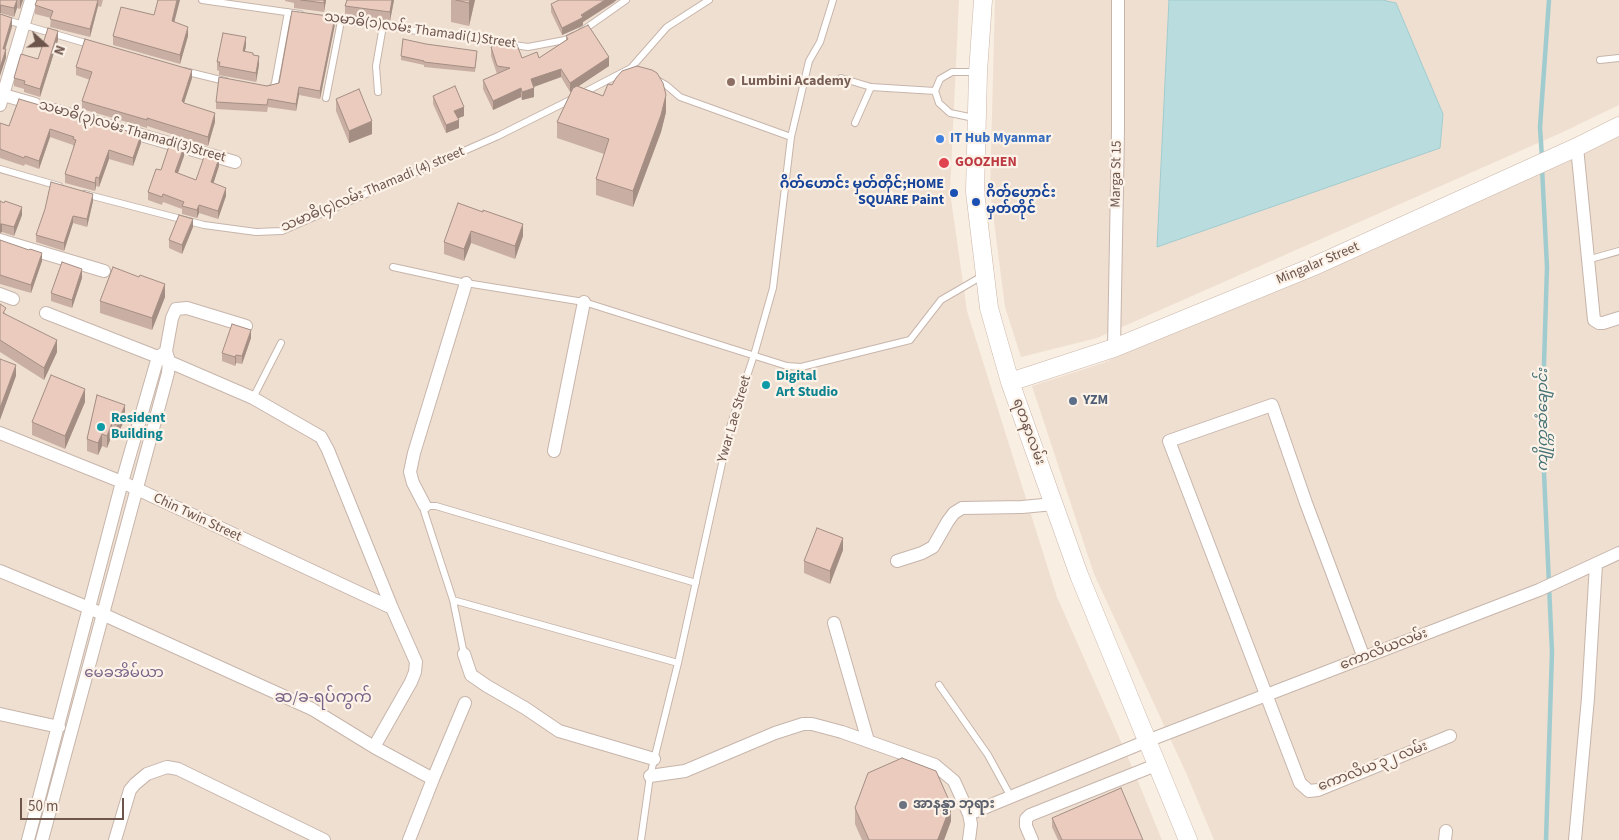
<!DOCTYPE html>
<meta charset="utf-8">
<style>
body{margin:0}
#map{position:relative;width:1619px;height:840px;overflow:hidden;background:#f9eee2;font-family:"Source Sans 3",sans-serif}
canvas{display:block}
.north{position:absolute;left:20px;top:20px;width:50px;height:50px;-webkit-text-stroke:4px #fcf2e7;paint-order:stroke;rotate:110deg;font-size:14px;font-weight:700;line-height:20px;text-align:center;color:#6d554c}
.north::after{content:'';display:block;margin:auto;width:18px;height:22px;background:#6d554c;clip-path:polygon(50% 0,100% 100%,50% 72%,0 100%)}
.scale{position:absolute;left:20px;top:798px;width:104px;height:22px;box-sizing:border-box;border:2px solid #6d554c;border-top:0;padding-left:6px;font-size:15px;line-height:18px;white-space:nowrap;color:#6d554c;-webkit-text-stroke:4px #fcf2e7;paint-order:stroke}
</style>
<div id="map">
<canvas width="1619" height="840"></canvas>
<div class="north">N</div>
<div class="scale">50 m</div>
</div>
<script>
const c = document.querySelector('canvas').getContext('2d');
c.lineJoin = 'round';
function fill(path, color) { c.fillStyle = color; c.fill(path, 'evenodd'); }
const toPath = rows => new Path2D(rows.map(r => 'M' + r).join(''));
function strokePath(path, color, width, dash) { c.strokeStyle = color; c.lineWidth = width; c.lineCap = dash ? 'butt' : 'round'; c.setLineDash(dash || []); c.stroke(path); }
function label(font, color, halo, rows, align = 'center') {
  c.font = font + ' "Source Sans 3","Noto Sans Myanmar",sans-serif'; c.lineWidth = 4.5; c.setLineDash([]); c.textBaseline = 'middle'; c.strokeStyle = halo; c.fillStyle = color; for (const [text, x, y, turn = 0] of rows) {
    c.save(); c.translate(x, y); c.rotate((+turn || 0) * Math.PI / 180); c.textAlign = isNaN(turn) ? turn : align; if (halo) c.strokeText(text, 0, 0); c.fillText(text, 0, 0); c.restore();
  }
}
fill(toPath([
 [0,0,959,0,950,192,967,311,1057,597,1130,762,1162,840,0,840],
 [995,0,1619,0,1619,105,1563,132,1097,338,1021,357,1005,307,990,191],
 [1619,126,1619,840,1214,840,1187,775,1094,574,1032,386,1103,363]
]), '#efdfd1');
const water = toPath([
 [1169,0,1382,0,1396,3,1443,114,1440,148,1157,247,1169,0]
]);
fill(water, '#b9dddf');
strokePath(water, '#a1cccf', 1);
strokePath(toPath([
 [1542,158,1540,127,1549,0],
 [1542,168,1547,267,1542,428,1552,652,1546,840]
]), '#a1cccf', 4.5);
const lane = toPath([
 [202,0,300,14],
 [0,18,92,45],
 [327,18,528,47,565,40,573,36],
 [582,31,626,0],
 [1600,60,1619,58],
 [184,71,225,81],
 [841,78,871,87,935,91],
 [657,80,666,85,680,97,791,137],
 [269,89,273,88,275,83,288,12],
 [378,92,376,66,383,26],
 [583,93,631,68,667,27,709,0],
 [326,98,341,21],
 [974,118,950,113,939,103,935,91,940,79,952,72,977,72],
 [855,123,871,87],
 [0,169,59,186],
 [85,194,204,225,256,232,282,231,498,136,574,98],
 [1587,260,1619,251],
 [393,267,466,283,584,302,787,366,801,367,910,340,941,300,984,275],
 [253,398,281,343],
 [453,600,424,511,425,506,436,506,696,583],
 [464,654,453,600,678,663],
 [939,685,988,755,1011,797],
 [641,840,650,776,678,663,730,427,754,355,773,288,791,137,809,61,820,42,833,0]
]);
const street = toPath([
 [0,94,35,104],
 [0,105,31,0],
 [54,110,235,162],
 [1577,147,1594,320,1599,323,1603,323,1619,318],
 [0,240,104,271],
 [0,294,13,299],
 [46,313,158,357,253,398,321,437,328,450,392,608,416,662,415,672,411,682,374,747],
 [1114,348,1118,130,1118,0],
 [0,433,122,482,392,608],
 [554,451,584,302],
 [425,506,413,483,410,472,414,453,466,283],
 [897,561,922,553,933,547,948,521,954,513,962,508,1022,507,1054,504],
 [0,571,89,608,312,709,374,747,433,779,465,703],
 [834,623,868,741],
 [464,654,471,675,487,686,525,708,559,731,654,759],
 [1364,658,1306,503,1272,405,1169,441,1300,783,1309,791,1318,790,1450,736],
 [0,714,59,727],
 [650,776,685,771,775,733,803,724,812,724,842,732,935,765,954,781,969,814,971,824,969,840],
 [969,814,1147,741,1539,590,1619,553],
 [28,840,122,482,158,357,164,353],
 [42,840,168,373,169,361,166,351,172,318,176,309,187,308,246,326],
 [115,840,130,790,135,784,147,774,167,767,178,769,324,840],
 [409,840,433,779],
 [1032,840,1026,826,1026,819,1030,815,1156,765],
 [1445,840,1446,831],
 [1575,840,1588,698,1596,564]
]);
const secondary = toPath([
 [983,0,978,72,975,192,989,308,1010,382,1079,575,1188,840],
 [1010,382,1114,348,1312,267,1577,147,1619,126]
]);
strokePath(lane, '#c7b5ab', 8);
strokePath(street, '#c7b5ab', 14);
strokePath(secondary, '#ccb7ab', 19);
strokePath(lane, '#fff', 6);
strokePath(street, '#fff', 12);
strokePath(secondary, '#fff', 18);
fill(toPath([
 [0,0,23,0,20,9,17,8,14,17,0,13],
 [37,0,103,0,101,7,98,6,90,37,50,27,51,18,35,14,35,5],
 [285,0,326,0,324,12,294,8,294,3,285,1],
 [347,0,394,0,390,21,345,16,345,6],
 [451,0,475,0,469,26,451,22],
 [615,2,583,22,583,25,580,27,562,35,551,12,551,4],
 [154,15,174,22,188,36,180,64,113,45,113,36],
 [335,24,320,99,299,95,296,111,268,107,267,112,216,109,216,102,279,83],
 [566,36,609,66,578,86,603,96,666,112,661,132,633,207,596,195,596,179,604,154,557,138,557,122,572,90,570,92,561,77,533,87,534,97,522,100,521,97,493,110,483,89,483,80,497,74,491,56,491,47,502,45,522,58,539,58,566,40],
 [58,40,40,97,24,92,24,89,14,86,14,78,38,59],
 [246,46,245,51,253,55,259,65,256,82,219,75,219,71,217,70,217,62],
 [477,55,475,72,424,67,424,65,401,60,401,56],
 [76,67,192,78,184,103,215,122,208,146,147,126,147,128,82,109,82,101,90,80,76,75],
 [433,96,464,116,458,118,459,128,446,133,433,104],
 [19,99,141,143,133,166,109,159,99,187,96,186,95,191,65,183,65,174,74,147,73,145,50,137,39,169,25,164,24,166,0,158,0,123,9,126],
 [336,99,372,134,349,143,336,111],
 [184,156,178,173,196,180,219,166,213,183,226,196,218,219,199,213,197,218,182,214,182,209,163,202,162,205,148,200,148,192,161,170],
 [0,201,22,215,14,236,2,232,0,233],
 [93,201,87,227,73,223,64,251,36,242,36,235],
 [483,212,523,236,515,259,471,243,464,261,444,254,444,242],
 [193,227,182,254,169,248,169,240],
 [0,240,42,261,31,293,0,284],
 [82,278,72,308,51,301,51,293],
 [165,297,152,330,100,313,100,301],
 [0,304,6,315,57,352,44,380,0,352],
 [251,338,242,364,236,363,235,366,222,361,222,353],
 [97,395,125,418,117,437,112,435,107,448,102,446,98,455,87,451,87,439],
 [85,402,65,449,32,435,32,422],
 [843,550,830,584,804,573,804,561],
 [855,808,951,821,944,840,862,840,855,824],
 [1052,818,1143,840,1058,840,1052,827]
]), '#c9afa3');
fill(toPath([
 [17,0,17,8,14,17,14,8],
 [20,0,23,0,20,9],
 [98,0,98,6,90,37,90,29],
 [177,0,180,0,172,31,172,21],
 [324,0,326,0,324,12],
 [392,0,394,0,390,21,390,12],
 [470,0,475,0,469,26,469,3],
 [605,0,617,0,583,22,583,25,580,27,562,35,562,28],
 [0,5,1,5,1,13,0,13],
 [335,17,335,24,320,99,320,91],
 [12,18,12,27,5,50,6,49,6,58,0,76,0,68,3,49],
 [188,27,188,36,180,64,180,55],
 [58,31,58,40,40,97,40,89],
 [246,37,246,46,243,59,243,51],
 [259,56,259,65,256,82,256,73],
 [609,57,609,66,570,92,570,83],
 [561,69,561,77,531,88,531,79],
 [192,70,192,78,182,109,182,101],
 [299,87,299,95,296,111,296,104],
 [521,88,521,97,493,110,493,101],
 [534,88,534,97,522,100,522,92],
 [666,95,666,112,661,132,633,207,633,191],
 [464,107,464,116,454,120,454,111],
 [215,113,215,122,208,146,208,137],
 [459,120,459,128,446,133,446,125],
 [372,121,372,134,349,143,349,131],
 [50,129,50,137,39,169,39,161],
 [141,135,141,143,133,166,133,158],
 [184,147,184,156,175,181,175,172],
 [109,150,109,159,99,187,99,178],
 [219,158,219,166,211,191,211,182],
 [96,177,96,186,95,191,95,183],
 [226,188,226,196,218,219,218,211],
 [93,194,93,201,87,227,87,219],
 [199,205,199,213,197,218,197,210],
 [22,207,22,215,14,236,14,227],
 [73,216,73,223,64,251,64,243],
 [193,219,193,227,182,254,182,245],
 [0,224,2,224,2,232,0,233],
 [523,224,523,236,515,259,515,246],
 [471,231,471,243,464,261,464,249],
 [42,253,42,261,31,293,31,285],
 [82,269,82,278,72,308,72,300],
 [165,284,165,297,152,330,152,318],
 [251,330,251,338,242,364,242,356],
 [57,340,57,352,44,380,44,368],
 [236,355,236,363,235,366,235,357],
 [16,365,16,376,0,420,0,408],
 [85,389,85,402,65,449,65,436],
 [125,405,125,418,117,437,117,425],
 [112,423,112,435,107,448,107,436],
 [102,434,102,446,98,455,98,443],
 [843,538,843,550,830,584,830,571],
 [951,805,951,821,944,840,937,840]
]), '#a48e84');
const building = toPath([
 [0,0,17,0,14,8,0,5,0,0],
 [37,0,98,0,90,29,50,19,53,11,35,5,37,0],
 [158,0,177,0,172,21,188,27,180,55,113,36,121,7,154,15,158,0],
 [301,0,324,0,324,3,301,0],
 [347,0,392,0,390,12,345,6,347,0],
 [456,0,470,0,469,3,456,0],
 [559,0,605,0,581,15,583,17,580,19,562,28,551,4,559,0],
 [292,11,335,17,320,91,299,87,296,104,268,99,267,105,216,102,219,77,267,86,279,83,292,11],
 [0,14,12,18,3,49,6,49,0,68,0,14],
 [588,25,609,57,570,83,561,69,531,79,534,88,522,92,521,88,493,101,483,80,510,68,497,66,491,47,502,43,502,45,511,41,516,42,522,58,537,52,539,58,568,39,566,36,588,25],
 [48,28,58,31,40,89,24,84,25,81,14,78,21,54,38,59,48,28],
 [223,33,246,37,243,51,253,53,253,55,259,56,256,73,219,66,220,62,217,62,223,33],
 [85,39,192,70,182,101,184,103,215,113,208,137,147,118,147,120,82,101,92,72,76,67,85,39],
 [403,39,426,44,477,51,475,68,424,62,424,61,401,56,403,39],
 [637,66,652,70,657,73,663,83,666,95,661,115,633,191,596,179,609,139,557,122,573,88,577,86,603,96,608,84,612,85,616,78,622,71,637,66],
 [455,86,464,107,454,111,459,120,446,125,433,96,455,86],
 [359,89,372,121,349,131,336,99,359,89],
 [19,99,141,135,133,158,109,150,99,178,96,177,95,183,65,174,76,140,73,139,74,137,50,129,39,161,25,156,24,158,0,149,0,123,9,126,19,99],
 [170,143,184,147,175,172,196,180,205,154,219,158,211,182,226,188,218,211,199,205,197,210,182,206,184,202,163,194,162,197,148,192,156,169,161,170,170,143],
 [51,182,93,194,87,219,73,216,64,243,36,235,45,209,51,182],
 [0,201,4,203,5,201,22,207,14,227,2,224,0,224,0,201],
 [458,203,483,212,483,210,523,224,515,246,471,231,464,249,444,242,458,203],
 [179,215,193,219,182,245,169,240,179,215],
 [0,240,29,250,30,249,42,253,31,285,0,275,0,240],
 [62,262,82,269,72,300,51,293,62,262],
 [113,267,139,277,140,275,165,284,152,318,100,301,113,267],
 [0,304,6,308,3,313,57,340,44,368,0,340,0,304],
 [232,324,251,330,242,356,236,355,235,357,222,353,232,324],
 [0,359,16,365,0,408,0,359],
 [51,375,85,389,65,436,32,422,51,375],
 [97,395,125,405,117,425,112,423,107,436,102,434,98,443,87,439,97,395],
 [817,528,843,538,830,571,804,561,817,528],
 [902,758,936,771,951,805,938,839,937,840,869,840,855,808,868,773,902,758],
 [1121,788,1143,840,1062,840,1052,818,1121,788]
]);
fill(building, '#eacbbd');
strokePath(building, '#a48e84', 1);
for (const [x, y, r, color] of [
 [731,82,5,"#8d6e63"],
 [940,139,5,"#3f7fe0"],
 [944,163,6,"#e0444e"],
 [954,193,5,"#1a4fb4"],
 [976,202,5,"#1a4fb4"],
 [766,385,5,"#0f9aa8"],
 [1073,401,5,"#5c6f8a"],
 [101,427,5,"#0f9aa8"],
 [903,805,5,"#6b7280"]
]) { const dot = new Path2D(); dot.arc(x, y, r, 0, 2 * Math.PI); c.fillStyle = color; c.fill(dot); strokePath(dot, '#fcf2e7', 2); }
label('14px', '#6d554c', '#fcf2e7', [
 ["သမာဓိ(၁)လမ်း Thamadi(1)Street",420,31,8],
 ["သမာဓိ(၃)လမ်း Thamadi(3)Street",132,132,16],
 ["Marga St 15",1117,174,-89],
 ["သမာဓိ(၄)လမ်း Thamadi (4) street",373,190,-23],
 ["Mingalar Street",1318,264,-23],
 ["Ywar Lae Street",735,419,-74],
 ["ရတနာလမ်း",1028,432,70],
 ["Chin Twin Street",197,518,25],
 ["ကောလိယလမ်း",1384,650,-21],
 ["ကောလိယ ၃၂ လမ်း",1373,767,-21]
]);
label('bold 14px', '#785e54', '#fcf2e7', [
 ["Lumbini Academy",741,82]
], 'left');
label('bold 14px', '#366cbe', '#fcf2e7', [
 ["IT Hub Myanmar",950,139]
], 'left');
label('bold 14px', '#be3a42', '#fcf2e7', [
 ["GOOZHEN",955,163]
], 'left');
label('bold 14px', '#164399', '#fcf2e7', [
 ["ဂိတ်ဟောင်း မှတ်တိုင်;HOME",944,185],
 ["SQUARE Paint",944,201],
 ["ဂိတ်ဟောင်း",986,194,"left"],
 ["မှတ်တိုင်",986,210,"left"]
], 'right');
label('bold 14px', '#0d838f', '#fcf2e7', [
 ["Digital",776,377],
 ["Art Studio",776,393],
 ["Resident",111,419],
 ["Building",111,435]
], 'left');
label('bold 14px', '#4e5e75', '#fcf2e7', [
 ["YZM",1083,401]
], 'left');
label('bold 14px', '#5b616d', '#fcf2e7', [
 ["အာနန္ဒာ ဘုရား",913,805]
], 'left');
label('italic 15px', '#467377', '#fcf2e7', [
 ["ကျိုက္ကဆံချောင်း",1544,420,-90]
]);
label('15px', '#7a6489', '#fcf2e7', [
 ["မေခအိမ်ယာ",124,674]
]);
label('16px', '#7a6489', '#fcf2e7', [
 ["ဆ/ခ-ရပ်ကွက်",323,698]
]);
</script>
